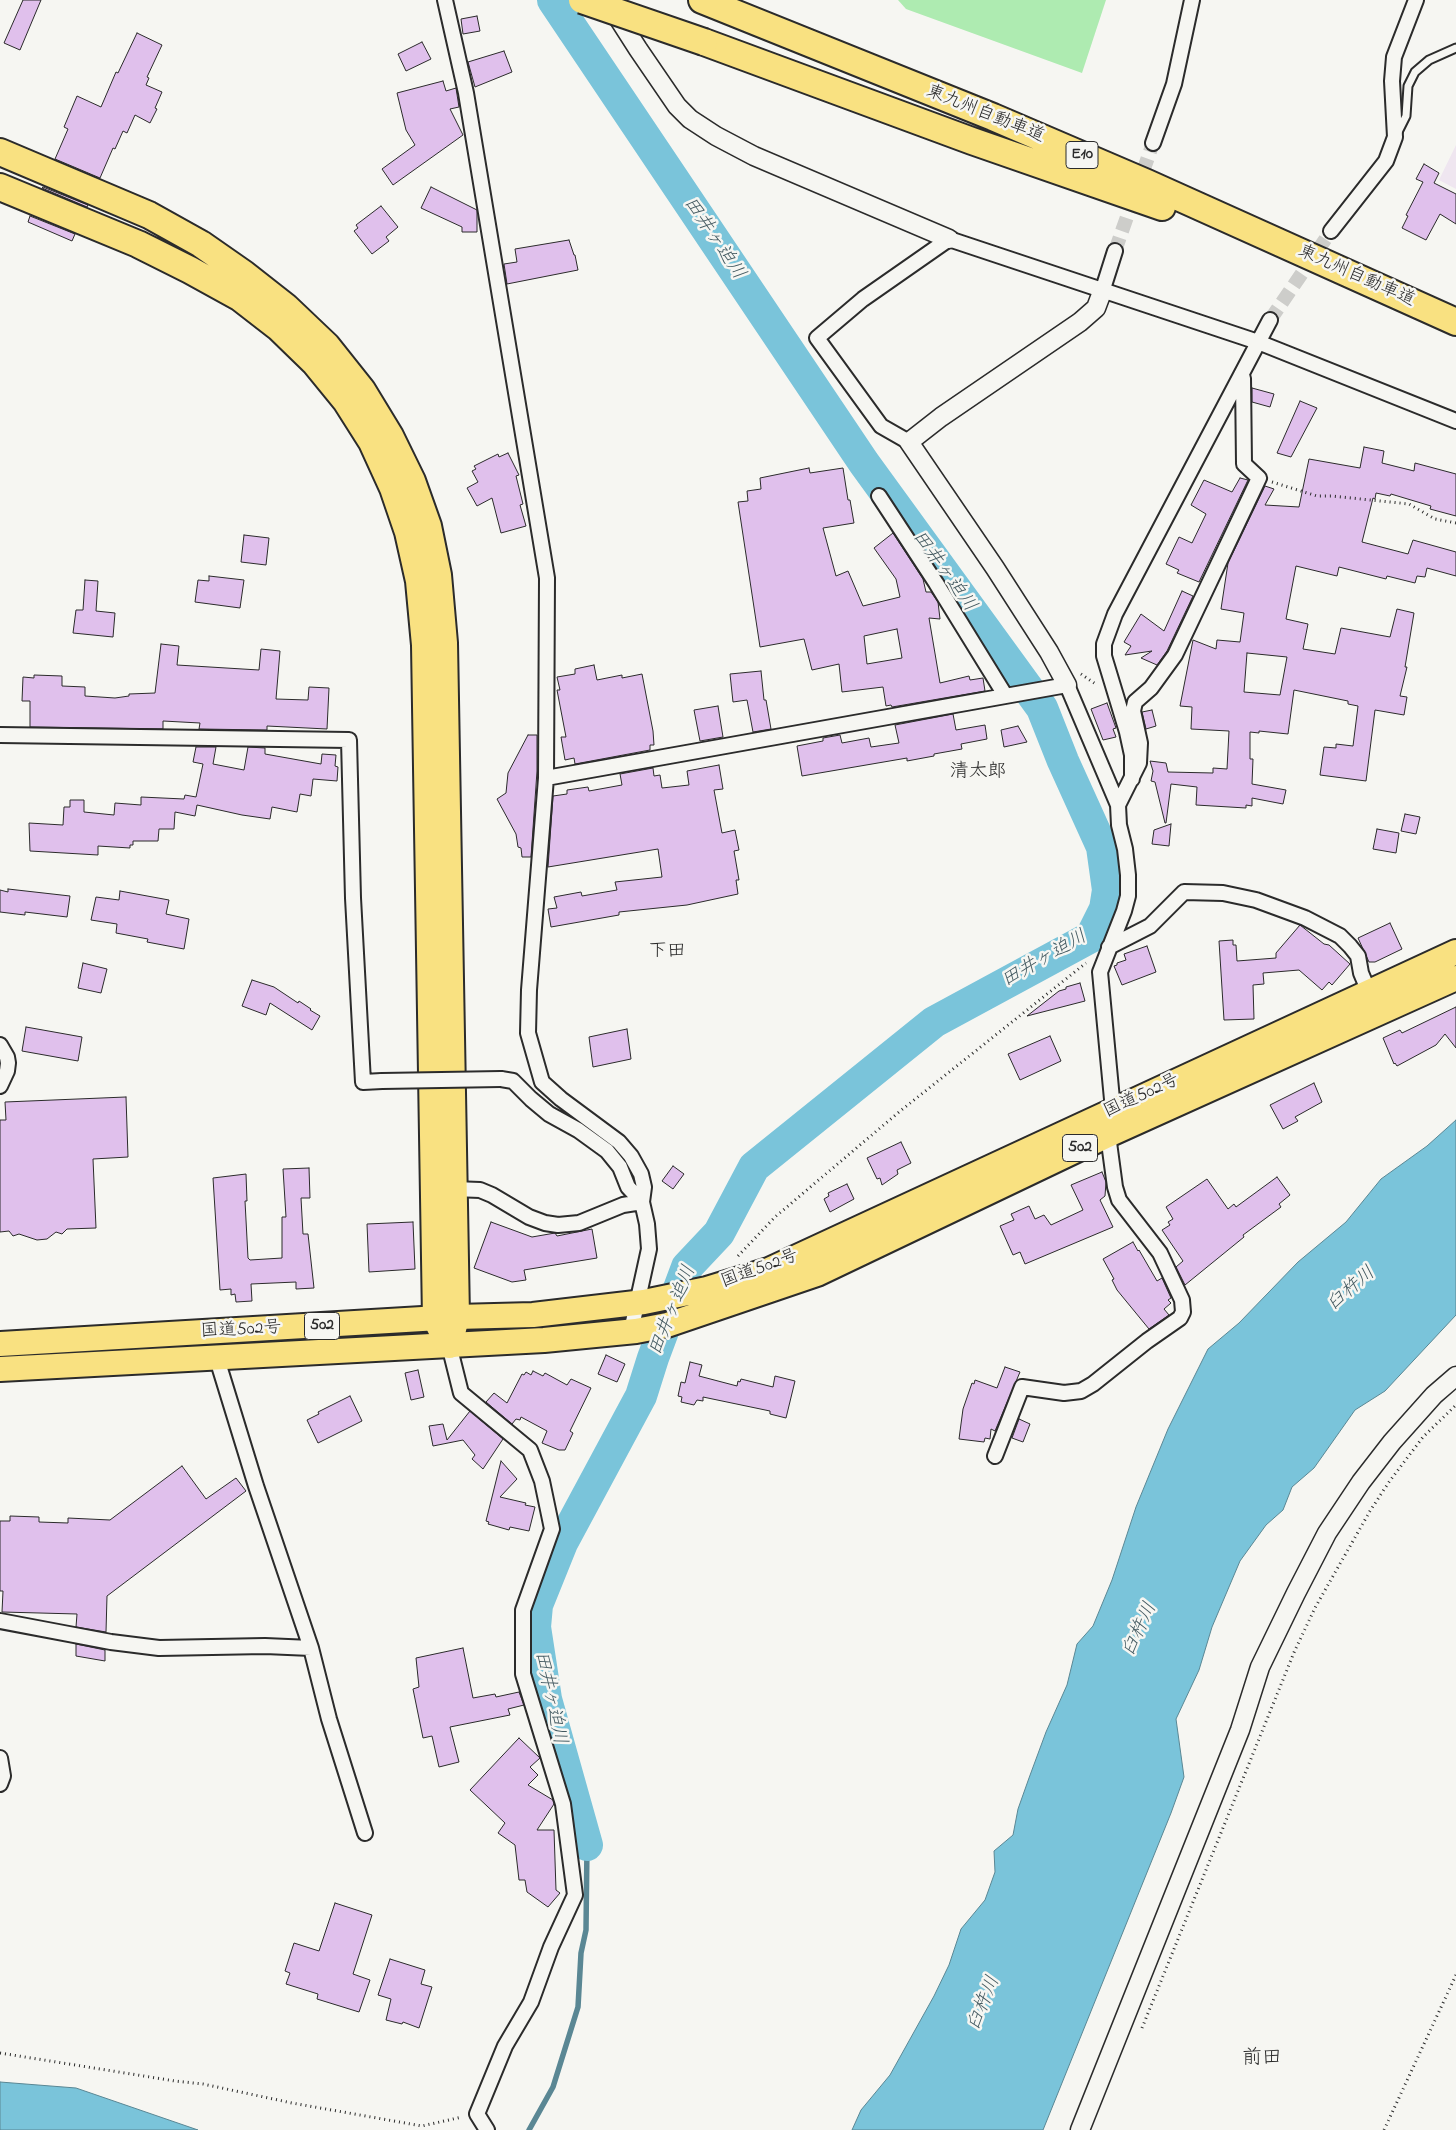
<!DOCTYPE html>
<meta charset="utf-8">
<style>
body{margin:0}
canvas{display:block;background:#f6f6f2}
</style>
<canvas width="1456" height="2130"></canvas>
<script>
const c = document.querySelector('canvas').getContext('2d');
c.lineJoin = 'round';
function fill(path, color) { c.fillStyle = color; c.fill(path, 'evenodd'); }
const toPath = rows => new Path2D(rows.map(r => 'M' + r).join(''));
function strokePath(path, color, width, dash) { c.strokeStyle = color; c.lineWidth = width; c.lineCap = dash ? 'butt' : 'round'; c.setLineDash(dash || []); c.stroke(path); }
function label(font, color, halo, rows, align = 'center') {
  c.font = font + ' "Indie Flower","Klee One",sans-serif'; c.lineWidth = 5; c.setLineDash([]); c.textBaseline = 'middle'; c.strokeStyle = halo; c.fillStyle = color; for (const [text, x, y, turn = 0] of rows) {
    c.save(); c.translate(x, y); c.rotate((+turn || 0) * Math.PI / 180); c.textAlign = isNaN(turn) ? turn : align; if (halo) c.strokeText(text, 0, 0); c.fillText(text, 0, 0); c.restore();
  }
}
fill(toPath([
 [1456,145,1456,189,1439,180]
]), '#efe6f0');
fill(toPath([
 [898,0,1106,0,1082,73,906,9]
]), '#aeebb1');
const water = toPath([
 [1456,1120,1456,1315,1385,1391,1355,1410,1314,1468,1292,1487,1283,1510,1266,1525,1240,1561,1212,1627,1199,1670,1176,1719,1184,1777,1171,1813,1043,2130,852,2130,861,2110,890,2075,934,1996,949,1965,961,1929,985,1900,995,1872,994,1851,1013,1835,1018,1809,1029,1778,1046,1732,1067,1685,1077,1644,1093,1626,1112,1580,1136,1507,1168,1429,1208,1349,1239,1323,1298,1262,1346,1222,1381,1179,1427,1146,1456,1120],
 [0,2082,76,2088,198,2130,0,2130,0,2082]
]);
fill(water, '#7ac4da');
strokePath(water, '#5a8794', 1);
strokePath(toPath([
 [529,2130,553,2087,578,2007,581,1953,586,1930,587,1845]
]), '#5a8794', 5.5);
strokePath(toPath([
 [553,0,864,463,1042,708,1063,761,1102,847,1108,890,1105,909,1091,937,934,1022,754,1167,719,1233,687,1267,653,1358,641,1396,562,1543,537,1605,535,1627,546,1699,587,1845]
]), '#7ac4da', 32);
const building = toPath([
 [23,0,41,0,20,50,4,43,23,0],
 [477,16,480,31,463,34,461,19,477,16],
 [137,33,162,45,147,77,149,78,146,85,162,92,155,108,157,109,150,123,135,115,127,133,123,131,115,149,113,148,100,178,55,159,68,129,64,127,77,96,101,107,116,72,118,73,137,33],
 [422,42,431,59,406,71,398,54,422,42],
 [504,51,512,72,475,87,468,62,504,51],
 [443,81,446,91,456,88,459,107,450,109,463,135,393,185,382,169,415,145,406,130,397,93,443,81],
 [1424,164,1439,173,1434,183,1456,194,1456,224,1440,214,1426,240,1402,228,1408,216,1406,215,1423,182,1416,179,1424,164],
 [43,187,88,205,87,207,42,188,43,187],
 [431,187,477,210,477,232,462,232,462,227,421,208,431,187],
 [381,206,398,227,386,237,389,241,372,254,354,231,358,228,356,225,381,206],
 [30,216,75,234,72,241,28,222,30,216],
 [569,240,574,255,575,255,578,270,507,284,504,264,517,262,515,249,569,240],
 [1252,388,1274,394,1270,407,1252,402,1252,388],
 [1300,401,1317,408,1291,457,1277,453,1300,401],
 [1364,447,1384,451,1382,463,1414,471,1415,463,1456,474,1456,516,1430,509,1431,506,1391,494,1390,496,1376,493,1375,499,1373,498,1362,542,1408,554,1413,540,1456,552,1456,576,1427,568,1425,577,1417,576,1415,583,1387,576,1386,579,1339,567,1337,576,1296,566,1286,619,1308,624,1303,649,1335,654,1341,628,1390,637,1397,609,1414,613,1405,667,1407,667,1400,696,1407,697,1404,715,1375,710,1366,781,1320,775,1324,747,1336,748,1336,744,1353,746,1358,706,1348,704,1348,701,1294,690,1288,734,1259,731,1259,733,1250,732,1250,759,1253,759,1252,784,1286,790,1283,804,1252,798,1252,806,1246,805,1246,808,1196,805,1197,787,1171,784,1166,823,1165,823,1155,782,1151,781,1153,771,1150,761,1166,763,1168,772,1213,773,1213,768,1227,769,1229,731,1191,729,1192,707,1180,706,1193,640,1216,649,1217,640,1240,642,1244,613,1221,609,1228,563,1265,486,1274,489,1265,505,1299,507,1309,459,1360,468,1364,447],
 [1247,653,1287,657,1280,695,1244,692,1247,653],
 [508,453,519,475,516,476,523,504,520,505,526,526,501,533,492,498,477,506,467,488,478,482,472,471,476,469,474,466,498,454,499,457,508,453],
 [809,468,810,473,843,468,848,500,850,500,854,523,823,528,836,576,848,571,863,606,900,597,896,579,874,548,893,533,923,579,926,592,931,592,938,602,940,619,929,618,940,683,969,676,970,680,983,678,985,691,892,707,891,705,886,706,883,687,842,692,839,664,812,670,804,639,760,647,738,502,748,501,747,491,761,489,760,478,809,468],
 [897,629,902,658,867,664,864,636,897,629],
 [1240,478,1248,480,1199,582,1177,573,1179,570,1166,564,1179,537,1192,543,1206,514,1191,505,1204,480,1232,492,1240,478],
 [244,535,269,538,266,565,241,562,244,535],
 [209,576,244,580,240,608,195,602,198,580,209,581,209,576],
 [85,580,98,581,96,611,115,613,113,637,73,633,76,610,83,610,85,580],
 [1182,591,1193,596,1167,651,1157,665,1141,658,1152,651,1125,655,1131,646,1124,642,1141,614,1164,631,1182,591],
 [161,644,179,646,177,665,259,670,261,649,280,651,276,699,308,700,309,687,329,688,327,729,267,726,267,730,199,729,200,723,163,721,163,729,30,727,30,701,22,701,23,677,34,678,34,675,62,676,62,686,85,687,85,696,115,698,129,696,129,694,155,693,161,644],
 [594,665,597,680,622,675,622,678,642,674,653,731,654,745,650,745,650,750,575,764,574,758,565,760,561,737,566,737,557,690,560,690,557,677,575,674,575,669,594,665],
 [761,671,764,700,766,700,771,729,753,732,747,700,733,702,730,674,761,671],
 [1107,703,1116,728,1113,729,1116,737,1103,740,1091,709,1107,703],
 [718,706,723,737,700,741,694,710,718,706],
 [1152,710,1156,726,1146,729,1142,712,1152,710],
 [953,714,956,730,985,725,987,739,961,744,962,749,934,754,934,756,907,761,907,758,802,776,797,746,823,741,823,738,840,735,842,743,869,738,871,747,899,743,895,725,953,714],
 [1018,726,1027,742,1004,747,1001,730,1018,726],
 [528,735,537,735,537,771,531,857,522,857,521,848,518,847,516,834,497,799,506,793,508,773,528,735],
 [196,747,216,747,213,764,244,770,248,747,265,748,265,754,321,764,322,754,336,755,335,766,338,767,337,781,313,779,311,796,300,794,297,812,272,807,270,819,242,815,197,805,195,816,175,812,174,829,159,829,158,841,133,841,133,845,130,845,130,848,98,846,98,855,30,851,29,823,63,825,64,807,70,807,70,800,84,800,84,812,114,815,115,803,141,805,141,797,184,799,185,795,196,797,203,764,193,762,196,747],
 [719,765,723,789,714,790,722,833,735,830,739,850,734,851,739,880,736,880,738,894,687,905,619,912,619,915,551,927,548,909,557,908,554,897,581,892,582,896,617,890,615,882,662,877,658,849,548,867,553,796,567,794,567,790,588,787,589,791,622,785,620,774,653,768,654,776,660,775,662,788,689,785,687,771,719,765],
 [1405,814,1420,817,1416,834,1401,831,1405,814],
 [1171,824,1169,846,1152,844,1154,830,1171,824],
 [1377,829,1399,833,1396,853,1373,849,1377,829],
 [8,889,70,896,67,917,25,912,25,915,0,912,0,890,8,892,8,889],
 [120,891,169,900,166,914,189,919,184,949,147,942,148,939,116,933,117,924,91,920,96,897,119,900,120,891],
 [1390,923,1402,949,1375,962,1369,962,1358,938,1390,923],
 [1300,925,1324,944,1329,945,1350,964,1332,985,1329,982,1322,990,1299,970,1263,973,1264,984,1253,985,1254,1019,1224,1020,1219,941,1233,940,1233,945,1236,945,1237,961,1276,958,1276,953,1300,925],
 [1147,946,1156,972,1122,985,1114,966,1117,965,1117,963,1126,960,1124,954,1147,946],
 [83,963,107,969,101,993,78,988,83,963],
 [252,980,274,987,298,1003,299,1001,311,1009,310,1010,320,1016,312,1030,270,1003,266,1015,242,1006,252,980],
 [1080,983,1085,1001,1027,1016,1059,991,1066,989,1066,987,1080,983],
 [1456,1007,1456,1048,1445,1034,1436,1045,1397,1066,1395,1063,1394,1064,1383,1038,1400,1030,1402,1033,1456,1007],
 [26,1027,82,1037,78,1061,22,1051,26,1027],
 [627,1029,631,1059,593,1067,589,1037,627,1029],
 [1050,1036,1061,1061,1020,1080,1008,1054,1050,1036],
 [1314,1083,1322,1102,1295,1117,1298,1121,1283,1129,1270,1105,1314,1083],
 [126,1097,128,1157,93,1159,96,1228,67,1229,62,1234,56,1232,47,1239,37,1240,19,1234,13,1236,9,1231,0,1232,0,1120,6,1120,5,1102,126,1097],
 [901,1142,911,1163,897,1170,898,1174,882,1185,880,1178,877,1179,867,1158,901,1142],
 [673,1166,684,1174,673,1189,662,1181,673,1166],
 [309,1168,310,1198,301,1198,303,1234,308,1234,314,1288,296,1289,296,1282,251,1284,252,1301,236,1302,235,1294,231,1295,231,1289,220,1290,213,1178,246,1174,247,1201,245,1201,248,1258,250,1260,282,1258,282,1217,286,1217,283,1169,309,1168],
 [1102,1172,1106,1182,1105,1196,1100,1200,1113,1227,1025,1264,1020,1252,1013,1255,1000,1226,1014,1220,1011,1214,1029,1206,1035,1219,1044,1215,1051,1225,1083,1210,1071,1185,1102,1172],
 [1277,1177,1290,1195,1279,1204,1281,1207,1243,1235,1244,1237,1185,1285,1176,1267,1183,1261,1162,1230,1170,1225,1168,1222,1173,1219,1166,1207,1207,1179,1228,1209,1234,1204,1236,1207,1277,1177],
 [847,1184,854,1199,830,1212,824,1199,829,1196,828,1193,847,1184],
 [413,1222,415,1269,369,1272,367,1224,413,1222],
 [491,1222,532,1237,555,1233,557,1236,592,1229,597,1258,524,1270,526,1280,512,1282,474,1268,491,1222],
 [1133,1242,1138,1251,1139,1250,1157,1281,1162,1278,1171,1298,1168,1300,1171,1303,1164,1309,1169,1315,1149,1329,1117,1290,1112,1280,1114,1279,1103,1259,1133,1242],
 [606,1355,625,1364,617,1382,598,1374,606,1355],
 [690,1362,702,1365,699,1376,737,1386,738,1381,740,1382,741,1379,773,1387,775,1376,795,1381,786,1418,770,1414,770,1411,703,1397,703,1401,697,1400,694,1405,681,1402,682,1397,678,1396,681,1382,685,1383,690,1362],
 [1005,1367,1020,1372,995,1431,991,1429,990,1439,985,1438,984,1442,959,1439,963,1409,972,1383,974,1384,975,1380,997,1388,1005,1367],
 [418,1370,424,1397,411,1400,405,1373,418,1370],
 [533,1371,543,1376,545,1373,567,1385,571,1379,591,1388,570,1431,573,1433,565,1450,559,1450,542,1443,547,1431,521,1417,520,1420,516,1419,512,1424,486,1402,494,1393,507,1403,522,1374,524,1375,526,1372,531,1375,533,1371],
 [350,1396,362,1421,318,1443,307,1420,319,1414,318,1412,350,1396],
 [470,1411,503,1439,483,1469,472,1459,475,1455,463,1440,433,1446,429,1426,443,1424,447,1440,470,1411],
 [1019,1419,1030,1424,1023,1442,1012,1438,1019,1419],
 [501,1461,517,1479,500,1497,526,1503,525,1505,535,1507,529,1531,510,1527,509,1530,488,1524,489,1522,486,1521,501,1461],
 [182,1466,206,1499,236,1478,246,1491,107,1596,106,1632,76,1627,77,1614,2,1612,3,1591,0,1591,0,1521,10,1521,10,1516,39,1517,39,1522,68,1523,68,1518,110,1520,182,1466],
 [76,1644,105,1650,105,1661,76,1656,76,1644],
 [463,1648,473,1698,495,1694,496,1697,519,1692,524,1705,508,1709,510,1715,450,1727,459,1762,439,1767,432,1736,423,1738,413,1689,419,1687,416,1658,463,1648],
 [519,1738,540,1758,530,1767,538,1775,528,1785,553,1800,554,1804,537,1830,554,1830,556,1890,560,1893,548,1907,527,1892,525,1880,519,1880,515,1845,498,1833,505,1823,470,1790,519,1738],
 [335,1903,372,1915,353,1974,370,1980,359,2012,317,1999,318,1994,286,1984,290,1973,285,1971,294,1943,319,1951,335,1903],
 [390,1959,425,1970,421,1984,432,1987,419,2028,403,2022,402,2024,386,2020,391,1999,378,1995,390,1959]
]);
fill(building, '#e0c0ec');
strokePath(building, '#2b2b2b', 1);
strokePath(toPath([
 [1115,251,1153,143],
 [1270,320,1331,231]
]), '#cdcdca', 14, [14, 7]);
const service = toPath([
 [1397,134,1406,116,1408,86,1415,72,1429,60,1456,48]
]);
const minor = toPath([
 [445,0,466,93,547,578,546,778,529,990,528,1033,542,1082,561,1099,619,1142,631,1156,641,1174,644,1187,642,1202,647,1224,649,1249,631,1331],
 [1153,143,1174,84,1192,0],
 [1331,231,1386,161,1395,137,1392,81,1394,57,1416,0],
 [1102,292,1115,251],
 [909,442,881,426,817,338,863,299,949,239,1258,342,1456,421],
 [879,496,936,583,1005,695],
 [0,735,349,740,353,898,363,1082,382,1081],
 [546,778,1067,685,1118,805,1119,825,1125,849,1128,875,1128,896,1124,911,1100,972,1113,1110,1108,1135,1115,1187,1119,1200,1160,1253,1182,1300,1183,1312,1180,1318,1147,1341,1093,1384,1081,1391,1064,1393,1022,1387,995,1456],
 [1132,779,1132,755,1127,732,1104,656,1104,644,1115,614,1270,320],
 [1118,805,1139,763,1140,743,1133,711,1135,702,1151,688,1175,655,1259,478,1244,464,1243,378],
 [1109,947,1150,926,1184,892,1223,893,1256,900,1305,918,1340,936,1350,946,1358,956,1361,973,1369,992],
 [0,1045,7,1057,8,1063,7,1071,0,1086],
 [501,1079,513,1081,531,1099,549,1114,578,1130,607,1151,620,1167,628,1187,642,1202],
 [454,1189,480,1190,492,1195,529,1217,545,1223,558,1225,579,1223,623,1205,642,1202],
 [449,1345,461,1393,530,1450,542,1481,552,1529,523,1610,523,1674,563,1804,575,1895,551,1947,531,2002,505,2046,477,2114,487,2130],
 [217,1359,256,1486,311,1648,329,1719,365,1833],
 [0,1621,111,1642,159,1648,265,1646,311,1648],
 [0,1758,3,1776,0,1784]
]);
const tertiary = toPath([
 [617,8,615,13,638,49,677,106,690,119,716,136,754,156,949,239],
 [1067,685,1049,652,995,568,909,442,941,417,1080,322,1096,308,1102,292],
 [1080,2130,1240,1730,1260,1667,1296,1593,1327,1533,1361,1482,1392,1442,1434,1395,1456,1376]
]);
const trunk = toPath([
 [0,1344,456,1317,533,1315,644,1302,707,1289,769,1270,1456,952],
 [0,1369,544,1340,636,1331,667,1325,817,1274,1108,1135,1456,978]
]);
const motorway = toPath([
 [702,0,993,117,1147,183,1456,322],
 [704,42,972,141,1162,207],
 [0,152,149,215,201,244,244,274,286,307,327,346,362,390,390,436,412,481,428,526,438,575,444,643,456,1317,449,1345],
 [0,187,138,244,190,270,239,297,279,328,315,363,346,401,372,442,393,488,408,532,419,581,425,645,436,1319,449,1345]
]);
strokePath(service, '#2b2b2b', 11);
strokePath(minor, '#2b2b2b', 18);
strokePath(tertiary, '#2b2b2b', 21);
strokePath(trunk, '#2b2b2b', 28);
strokePath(motorway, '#2b2b2b', 30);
strokePath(toPath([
 [1272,482,1317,496,1332,496,1409,504,1435,519,1456,523],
 [1081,674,1097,685],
 [738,1256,775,1217,899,1112,1086,963],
 [1142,2028,1295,1650,1316,1606,1370,1511,1389,1482,1423,1437,1456,1405],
 [0,2053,175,2081,203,2084,292,2103,422,2126,462,2117],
 [1384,2130,1456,1975]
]), '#2b2b2b', 3, [1, 4]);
strokePath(service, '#f6f6f2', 7);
strokePath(minor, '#f6f6f2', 14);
strokePath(tertiary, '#f6f6f2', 18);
strokePath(trunk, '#f9e181', 24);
strokePath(motorway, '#f9e181', 26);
const minorBridge = toPath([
 [382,1081,501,1079]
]);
const motorwayBridge = toPath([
 [582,0,704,42]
]);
strokePath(minorBridge, '#2b2b2b', 18, []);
strokePath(motorwayBridge, '#2b2b2b', 30, []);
strokePath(minorBridge, '#f6f6f2', 14);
strokePath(motorwayBridge, '#f9e181', 26);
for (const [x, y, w] of [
 [1082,155,32],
 [1080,1148,35],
 [322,1326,35]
]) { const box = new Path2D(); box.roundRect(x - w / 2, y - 13.5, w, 27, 4); c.fillStyle = '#f6f6f2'; c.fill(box); strokePath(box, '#2b2b2b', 1); }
label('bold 16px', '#2b2b2b', null, [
 ["E10",1082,155],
 ["502",1080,1148],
 ["502",322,1326]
]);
label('18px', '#2b2b2b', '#f6f6f2', [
 ["東九州自動車道",985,115,22],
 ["東九州自動車道",1356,277,24],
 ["国道502号",1142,1097,-25],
 ["国道502号",760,1270,-20],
 ["国道502号",241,1331,-3]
]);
label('italic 19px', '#435960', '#f6f6f2', [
 ["田井ヶ迫川",713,239,56],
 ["田井ヶ迫川",943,572,54],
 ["田井ヶ迫川",1045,960,-30],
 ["臼杵川",1352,1290,-41],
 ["田井ヶ迫川",674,1311,-68],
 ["臼杵川",1141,1630,-65],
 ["田井ヶ迫川",549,1698,78],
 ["臼杵川",985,2004,-68]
]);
label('19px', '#2b2b2b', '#f6f6f2', [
 ["清太郎",978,773],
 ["下田",667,953]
]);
label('20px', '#2b2b2b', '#f6f6f2', [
 ["前田",1262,2060]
]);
</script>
